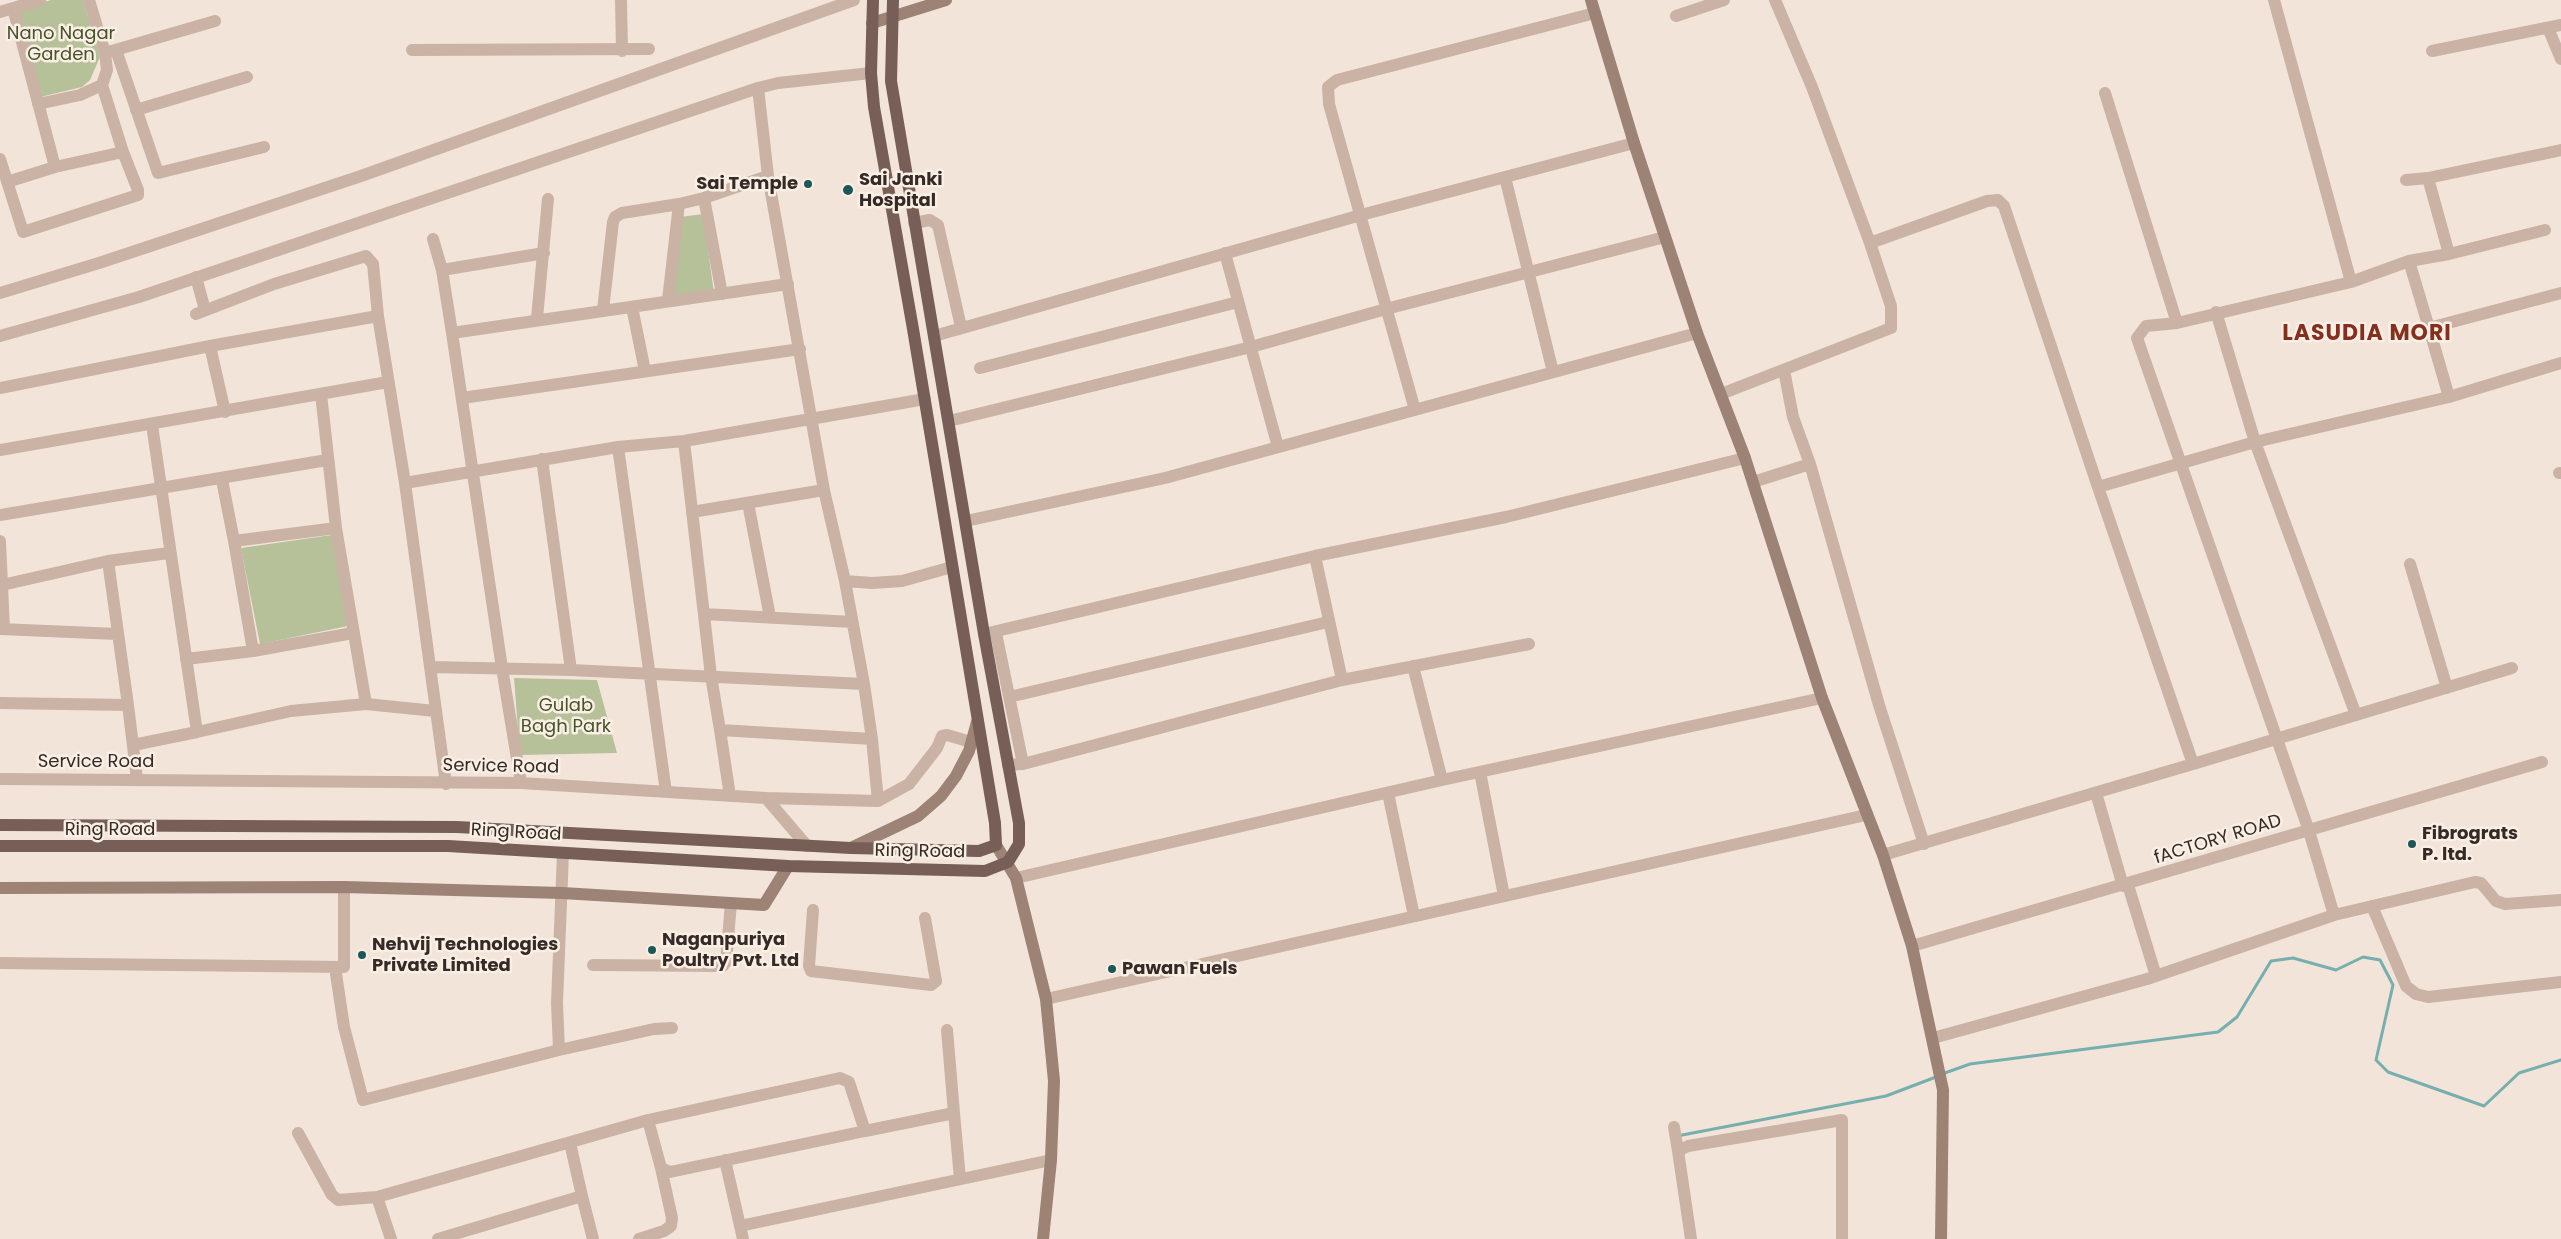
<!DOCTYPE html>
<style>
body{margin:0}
canvas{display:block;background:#f2e4d9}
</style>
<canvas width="2561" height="1239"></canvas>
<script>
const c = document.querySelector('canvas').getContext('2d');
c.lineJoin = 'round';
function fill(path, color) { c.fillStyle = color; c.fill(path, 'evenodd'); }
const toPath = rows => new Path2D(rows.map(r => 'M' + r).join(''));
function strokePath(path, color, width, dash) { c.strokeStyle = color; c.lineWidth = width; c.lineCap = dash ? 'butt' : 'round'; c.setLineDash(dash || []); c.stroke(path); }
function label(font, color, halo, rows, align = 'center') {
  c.font = font + ' Poppins,sans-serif'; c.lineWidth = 5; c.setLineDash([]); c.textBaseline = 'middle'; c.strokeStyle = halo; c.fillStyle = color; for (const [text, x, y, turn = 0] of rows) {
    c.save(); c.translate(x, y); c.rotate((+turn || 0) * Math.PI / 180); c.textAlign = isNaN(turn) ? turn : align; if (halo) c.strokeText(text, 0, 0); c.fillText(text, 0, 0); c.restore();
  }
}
fill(toPath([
 [51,0,83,0,100,57,90,80,82,87,40,97,17,10],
 [703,214,714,293,672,297,680,217],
 [332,535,348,626,260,644,241,548],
 [514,678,597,680,617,753,520,755]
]), '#b6c199');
strokePath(toPath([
 [1942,1074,1970,1064,2218,1032,2237,1017,2271,961,2293,958,2336,970,2363,957,2380,960,2393,985,2376,1060,2388,1072,2484,1106,2519,1073,2561,1060],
 [1677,1136,1886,1096,1936,1077]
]), '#77afae', 3);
strokePath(toPath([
 [89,0,105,53,215,21],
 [621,0,622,51],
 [2274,0,2351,282],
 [13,8,55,167,123,152,102,85],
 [0,12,40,0],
 [1676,16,1724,0],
 [2548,28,2561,59],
 [116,50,158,173,264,147],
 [412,50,649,49],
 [2432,51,2561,25],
 [2105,93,2177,323],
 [38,104,80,95,102,85,107,70,105,53],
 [136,110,247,77],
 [0,159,23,232,138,195,138,190,123,152],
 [1505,177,1553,372],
 [2428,178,2449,254],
 [2406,180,2428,178,2561,150],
 [7,182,55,167],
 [704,198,722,294],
 [914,223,930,220,938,225,961,327],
 [2545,230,2449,254,2409,261,2351,282,2177,323,2146,326,2137,338,2309,831,2334,915,2475,882,2481,883,2496,901,2505,904,2561,900],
 [433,239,442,270,452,333,502,668,521,783],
 [1870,243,1987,201,1998,200,2004,206,2098,487],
 [1225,253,1278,447],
 [2409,261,2429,328],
 [442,270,544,253],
 [196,277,205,310],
 [0,293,99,263,361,176,854,0],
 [668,300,679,204,704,198,768,176],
 [632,307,645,371],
 [603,310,613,222,615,217,622,213,679,204],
 [2216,312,2255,442,2356,715],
 [196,314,274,284,366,256,373,264,378,316],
 [537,318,548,199],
 [452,333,788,284],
 [0,336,139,297,758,88,778,83,871,73],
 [934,336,1361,215,1634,143],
 [210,346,225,412],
 [980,368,1238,302],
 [1784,370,1793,417,1810,464,1879,705,1924,844],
 [0,388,210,346,378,316,405,483,446,784],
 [1721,394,1891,328,1891,306,1870,243,1812,87,1775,0],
 [2449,397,2561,363],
 [462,398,800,349],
 [1415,410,1329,104,1328,87,1337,80,1595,13],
 [949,421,1251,347,1386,309,1665,237],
 [684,441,711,676,720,730,872,739,878,801],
 [618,447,666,792],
 [0,450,388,382],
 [542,459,571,670],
 [2559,473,2561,473],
 [222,480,234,541,336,528],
 [1753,482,1810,464],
 [405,483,618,447,684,441,925,399],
 [748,503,770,617],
 [692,512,824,490],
 [0,515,327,460],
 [966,521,1165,478,1697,333],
 [0,541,4,629],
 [234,541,253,651,353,633],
 [2410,564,2447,688],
 [845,581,872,583,902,581,952,567],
 [2,585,108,561],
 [704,614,852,622],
 [0,629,117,634],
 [996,633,1023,764],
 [984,634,1315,556,1506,517,1745,458],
 [186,659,253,651],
 [1413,666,1442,780],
 [431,667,571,670,864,684,845,581,824,490,768,176,758,88],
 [2512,668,2193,764,2098,487,2255,442,2449,397,2429,328,2561,293],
 [1342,680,1529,644],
 [864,684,872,739],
 [1009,697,1328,622],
 [0,703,128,705,137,779],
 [366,704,435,711],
 [128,705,108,561,169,553],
 [720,730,730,796],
 [197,732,291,711,366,704,336,528,321,394],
 [133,745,197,732,152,425],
 [1008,765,1023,764,1342,680,1315,556],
 [1480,772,1504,896],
 [0,779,521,783,766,798,878,801,909,784,937,748,942,736,947,735,971,742],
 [1388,793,1414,916],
 [2096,793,2123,886],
 [766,798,807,846],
 [1883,855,2193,764],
 [1016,878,1442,780,1822,698],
 [2128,885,2156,976],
 [2372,906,2406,986,2416,994,2428,997,2561,982],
 [813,910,809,966,811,971,931,985,936,981,925,918],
 [1912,946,2542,762],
 [0,963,344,967,344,887],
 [593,965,723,966,726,962,731,903],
 [335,967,344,1027,363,1100,559,1050,557,1003,563,853],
 [1046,999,1866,815],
 [947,1030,954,1113],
 [1933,1038,2147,979,2334,915],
 [559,1050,654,1029,672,1028],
 [648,1120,661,1168,670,1172,865,1131],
 [1674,1127,1678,1151],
 [298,1133,332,1195,338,1200,377,1197],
 [570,1143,582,1196],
 [725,1160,740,1226],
 [391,1239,377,1197,648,1120,840,1078,849,1082,865,1131,954,1113,960,1179],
 [438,1239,582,1196,593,1239],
 [639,1239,664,1231,671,1226,672,1218,661,1168],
 [743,1239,740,1226,1051,1160],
 [1691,1239,1678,1151,1688,1146,1842,1120,1842,1239]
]), '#cab3a5', 12);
strokePath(toPath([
 [1591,0,1634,143,1697,333,1745,458,1822,698,1883,855,1912,946,1943,1090,1941,1239],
 [872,23,946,0],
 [996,845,1016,878,1046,999,1054,1081,1051,1160,1043,1239],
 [851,848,918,816,941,796,956,776,969,751,977,722],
 [0,888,344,887,562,893,764,905,788,866]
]), '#9d8276', 12);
strokePath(toPath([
 [0,825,457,827,851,848,979,851,996,845,995,823,913,329,874,107,871,73,873,0],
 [0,846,448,846,788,866,985,871,1008,862,1019,844,1019,823,984,634,891,81,893,0]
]), '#775f57', 12);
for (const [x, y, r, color] of [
 [808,184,5,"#1b5757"],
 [848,190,6,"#1b5757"],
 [2412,844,5,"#1b5757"],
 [652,950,5,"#1b5757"],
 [362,955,5,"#1b5757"],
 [1112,969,5,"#1b5757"]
]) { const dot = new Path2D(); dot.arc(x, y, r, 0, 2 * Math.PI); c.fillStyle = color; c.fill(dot); strokePath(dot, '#f9efe5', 2); }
label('18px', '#475429', '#f9efe5', [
 ["Nano Nagar",61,34],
 ["Garden",61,55],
 ["Gulab",566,706],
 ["Bagh Park",566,727]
]);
label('bold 18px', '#352a26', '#f9efe5', [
 ["Sai Janki",859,180],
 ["Hospital",859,201],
 ["Sai Temple",798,184,"right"],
 ["Fibrograts",2422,834],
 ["P. ltd.",2422,855],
 ["Naganpuriya",662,940],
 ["Poultry Pvt. Ltd",662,961],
 ["Nehvij Technologies",372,945],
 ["Private Limited",372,966],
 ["Pawan Fuels",1122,969]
], 'left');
label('18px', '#352a26', '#f9efe5', [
 ["Service Road",96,762],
 ["Service Road",501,767,1],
 ["Ring Road",110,830],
 ["Ring Road",516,833,3],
 ["fACTORY ROAD",2218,840,-17],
 ["Ring Road",920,852,1]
]);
c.letterSpacing = '1px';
label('bold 22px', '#852f1e', '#f9efe5', [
 ["LASUDIA MORI",2367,334]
]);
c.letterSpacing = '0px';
</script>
